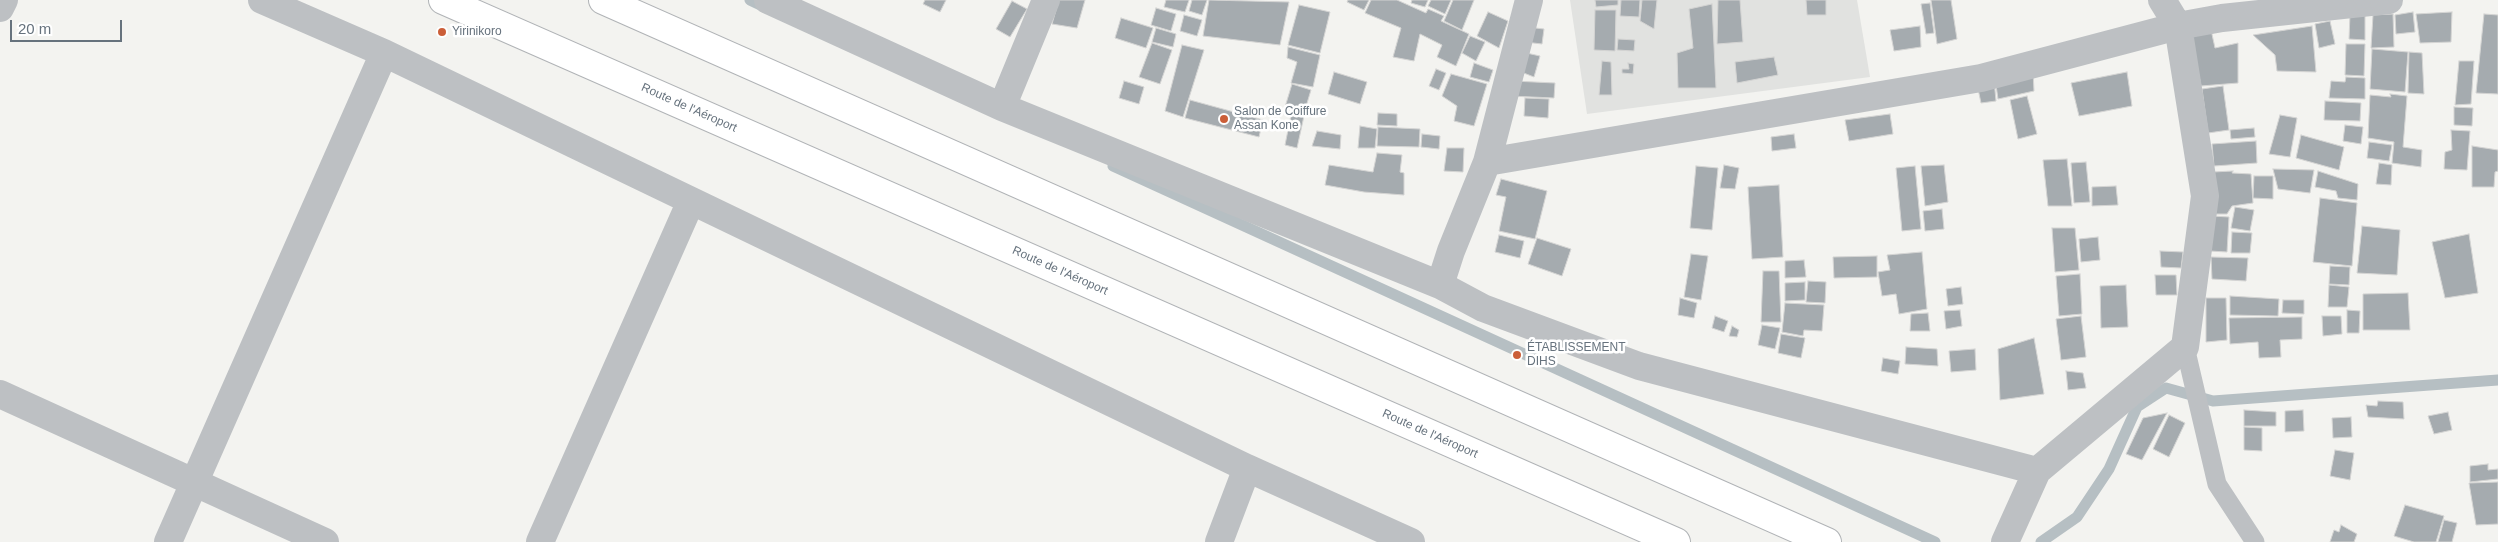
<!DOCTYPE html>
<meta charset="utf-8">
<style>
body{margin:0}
#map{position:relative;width:2498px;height:542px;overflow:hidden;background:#f3f3f0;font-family:Arial,sans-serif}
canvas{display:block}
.scale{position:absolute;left:10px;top:20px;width:112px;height:22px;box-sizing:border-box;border:2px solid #66727d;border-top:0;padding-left:6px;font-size:15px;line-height:18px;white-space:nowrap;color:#66727d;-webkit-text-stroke:4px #fff;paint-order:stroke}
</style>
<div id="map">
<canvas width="2498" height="542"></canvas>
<div class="scale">20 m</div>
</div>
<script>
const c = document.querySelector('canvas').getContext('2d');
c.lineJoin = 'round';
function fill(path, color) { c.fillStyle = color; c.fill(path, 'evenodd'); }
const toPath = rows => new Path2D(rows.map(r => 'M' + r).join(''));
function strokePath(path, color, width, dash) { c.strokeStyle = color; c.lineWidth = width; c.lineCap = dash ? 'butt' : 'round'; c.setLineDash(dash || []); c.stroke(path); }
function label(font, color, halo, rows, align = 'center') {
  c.font = font + ' Arial,sans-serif'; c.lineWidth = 5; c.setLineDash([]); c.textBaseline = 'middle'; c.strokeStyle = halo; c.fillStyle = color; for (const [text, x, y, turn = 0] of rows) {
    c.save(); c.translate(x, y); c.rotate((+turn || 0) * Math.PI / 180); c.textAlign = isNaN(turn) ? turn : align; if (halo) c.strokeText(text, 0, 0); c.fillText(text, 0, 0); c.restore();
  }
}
fill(toPath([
 [1570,0,1857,0,1870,77,1587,114]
]), '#e1e2e0');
strokePath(toPath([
 [750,0,769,9],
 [1113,166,1935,542],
 [2041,542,2077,517,2109,469,2137,407,2166,388,2213,401,2498,380]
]), '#b6bfc3', 11);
const building = toPath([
 [925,0,946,0,940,12,923,4,925,0],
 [1059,0,1085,0,1077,28,1052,24,1059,0],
 [1166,0,1189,0,1185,12,1164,7,1166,0],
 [1192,0,1207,0,1202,15,1189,11,1192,0],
 [1209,0,1289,2,1280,45,1203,36,1209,0],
 [1348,0,1369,0,1364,10,1347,2,1348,0],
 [1371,0,1397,0,1426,13,1428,9,1444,16,1441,21,1469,34,1456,66,1437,57,1442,45,1420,34,1414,61,1393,57,1401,28,1365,13,1371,0],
 [1412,0,1428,0,1425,7,1411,3,1412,0],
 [1431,0,1451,0,1445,14,1428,6,1431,0],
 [1453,0,1474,0,1462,30,1444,21,1453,0],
 [1595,0,1618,0,1618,5,1596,7,1595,0],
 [1621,0,1640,0,1639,17,1620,16,1621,0],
 [1642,0,1657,0,1654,29,1640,21,1642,0],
 [1718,0,1740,0,1743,42,1717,44,1718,0],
 [1806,0,1826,0,1826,15,1807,15,1806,0],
 [1931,0,1951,0,1957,39,1937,44,1931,0],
 [1012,1,1027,9,1010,37,996,29,1012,1],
 [1930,3,1934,33,1926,34,1921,4,1930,3],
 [1712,4,1716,88,1678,88,1677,53,1693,48,1689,9,1712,4],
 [1299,5,1330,12,1320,53,1288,45,1299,5],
 [1156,8,1176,14,1171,31,1151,25,1156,8],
 [1595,10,1616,10,1615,51,1594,50,1595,10],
 [1488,12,1508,21,1499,48,1477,36,1488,12],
 [2413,12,2415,32,2396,34,2395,15,2413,12],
 [2452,12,2451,42,2420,43,2416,14,2452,12],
 [2350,14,2365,15,2365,40,2349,39,2350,14],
 [2393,14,2394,47,2371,48,2373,15,2393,14],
 [2484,14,2498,15,2498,94,2476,93,2484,14],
 [1184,15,1202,20,1197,36,1180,31,1184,15],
 [1121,18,1153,28,1146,48,1115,38,1121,18],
 [2330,21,2335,44,2319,48,2315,24,2330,21],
 [2210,25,2215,48,2238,43,2238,83,2201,86,2190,31,2210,25],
 [1920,26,1921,47,1894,51,1890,30,1920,26],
 [2312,26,2316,72,2277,71,2275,55,2253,35,2312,26],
 [1527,27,1544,29,1542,44,1525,42,1527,27],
 [1156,28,1176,34,1173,47,1152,42,1156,28],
 [1470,36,1485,42,1476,61,1462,53,1470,36],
 [1618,39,1635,40,1634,51,1617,50,1618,39],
 [1152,43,1172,50,1160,84,1139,77,1152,43],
 [2346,44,2365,44,2364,76,2345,75,2346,44],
 [1182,45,1204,50,1183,117,1165,111,1182,45],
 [1288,47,1320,55,1313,87,1291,83,1297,62,1287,58,1288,47],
 [2372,49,2408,52,2405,92,2370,89,2372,49],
 [1522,52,1540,56,1534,77,1516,70,1522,52],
 [2409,52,2422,53,2424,94,2408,93,2409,52],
 [1774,57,1778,75,1737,83,1735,62,1774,57],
 [1602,61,1611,62,1612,95,1599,95,1602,61],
 [2459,61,2474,61,2471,104,2455,105,2459,61],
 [1474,63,1493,70,1489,82,1470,77,1474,63],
 [1628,63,1634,64,1633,74,1622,73,1622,69,1629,69,1628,63],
 [1436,69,1446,73,1439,90,1429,86,1436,69],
 [2033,71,2034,91,1998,99,1995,78,2033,71],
 [1334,72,1367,82,1360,104,1328,94,1334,72],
 [2127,72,2132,106,2079,116,2071,83,2127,72],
 [1451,74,1487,84,1474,126,1454,121,1457,106,1442,96,1451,74],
 [2346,77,2365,78,2365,99,2329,98,2331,81,2345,82,2346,77],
 [1994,80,1996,101,1981,103,1977,84,1994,80],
 [1124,81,1144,87,1139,104,1119,98,1124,81],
 [1513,81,1555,83,1554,98,1510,96,1513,81],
 [1292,84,1311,90,1304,113,1285,107,1292,84],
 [2223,86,2229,130,2208,133,2202,89,2223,86],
 [2390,94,2407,96,2403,147,2422,150,2421,167,2392,163,2394,142,2368,138,2370,95,2391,97,2390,94],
 [2027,96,2037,134,2018,139,2010,100,2027,96],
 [1525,98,1549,99,1548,118,1524,116,1525,98],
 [1190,100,1263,120,1259,137,1185,118,1190,100],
 [2325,101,2361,103,2360,121,2324,120,2325,101],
 [2454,107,2473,108,2472,126,2454,125,2454,107],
 [1292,110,1304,116,1297,148,1285,145,1292,110],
 [1378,113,1397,114,1397,126,1377,125,1378,113],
 [1890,114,1893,134,1849,141,1845,120,1890,114],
 [2280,115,2297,118,2290,157,2269,154,2280,115],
 [2345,125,2363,127,2361,144,2343,141,2345,125],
 [1360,126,1377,129,1375,148,1358,148,1360,126],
 [1378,127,1420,129,1419,147,1377,146,1378,127],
 [2254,128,2255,137,2231,139,2230,130,2254,128],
 [2451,130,2470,131,2467,170,2444,169,2445,152,2452,150,2451,130],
 [1317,131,1341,135,1340,149,1312,146,1317,131],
 [1422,134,1440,136,1439,149,1421,147,1422,134],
 [1794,134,1796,148,1772,151,1771,137,1794,134],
 [2301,135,2344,147,2339,170,2296,158,2301,135],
 [2256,141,2257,163,2214,166,2212,144,2256,141],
 [2369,142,2392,145,2389,161,2367,158,2369,142],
 [2472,146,2498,150,2498,171,2495,172,2494,187,2472,187,2472,146],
 [1447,148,1464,148,1463,172,1444,171,1447,148],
 [1377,153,1402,155,1400,172,1404,173,1404,195,1364,192,1325,185,1329,165,1373,172,1377,153],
 [2067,159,2072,206,2048,206,2043,160,2067,159],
 [2086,162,2090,202,2074,203,2071,163,2086,162],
 [2379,163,2392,165,2391,185,2376,184,2379,163],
 [1724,165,1739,168,1735,189,1720,188,1724,165],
 [1944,165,1948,202,1925,206,1921,166,1944,165],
 [1696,166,1718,168,1712,230,1690,228,1696,166],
 [1915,166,1921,229,1902,231,1896,168,1915,166],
 [2273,169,2314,170,2310,193,2278,189,2273,169],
 [2233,171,2232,173,2251,174,2253,203,2232,206,2227,214,2212,214,2213,172,2233,171],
 [2318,171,2358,184,2357,200,2338,198,2336,191,2315,187,2318,171],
 [2254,176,2273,176,2273,199,2253,198,2254,176],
 [1501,179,1547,191,1535,239,1499,231,1506,197,1496,195,1501,179],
 [1779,185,1783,257,1752,259,1748,187,1779,185],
 [2116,186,2118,205,2092,206,2092,187,2116,186],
 [2320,198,2357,203,2352,266,2313,262,2320,198],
 [2235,207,2254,210,2250,231,2231,228,2235,207],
 [1942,209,1944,229,1925,231,1923,211,1942,209],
 [2212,216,2229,217,2227,252,2210,251,2212,216],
 [2362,226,2400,230,2397,275,2357,273,2362,226],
 [2052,228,2075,228,2079,270,2055,272,2052,228],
 [2232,232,2252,233,2250,253,2231,253,2232,232],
 [2469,234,2478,293,2445,298,2432,242,2469,234],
 [1499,235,1524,241,1520,258,1495,252,1499,235],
 [2098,237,2100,260,2081,262,2079,239,2098,237],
 [1537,238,1571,249,1562,276,1528,264,1537,238],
 [2160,251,2183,252,2181,268,2161,267,2160,251],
 [1922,252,1927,309,1899,314,1896,294,1882,296,1878,272,1890,270,1887,255,1922,252],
 [1691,254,1708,256,1701,300,1684,297,1691,254],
 [1877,256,1877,277,1834,278,1833,257,1877,256],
 [2211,257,2248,258,2246,281,2212,279,2211,257],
 [1804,260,1806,277,1785,278,1785,261,1804,260],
 [2330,266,2350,267,2349,285,2329,284,2330,266],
 [1763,271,1779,271,1781,322,1761,322,1763,271],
 [2080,274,2082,314,2059,316,2056,276,2080,274],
 [2155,275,2176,275,2177,295,2156,295,2155,275],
 [1808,281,1826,282,1825,303,1806,302,1808,281],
 [1805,282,1805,300,1785,301,1785,283,1805,282],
 [2126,285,2128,327,2101,328,2100,286,2126,285],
 [2329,285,2349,287,2347,307,2328,307,2329,285],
 [1961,287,1963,304,1948,306,1946,289,1961,287],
 [2408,293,2410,330,2363,330,2363,294,2408,293],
 [2230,296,2279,299,2278,316,2230,315,2230,296],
 [1680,298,1697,303,1694,318,1678,315,1680,298],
 [2206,298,2226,298,2227,340,2206,342,2206,298],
 [2283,300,2304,300,2304,314,2282,313,2283,300],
 [1785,303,1824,305,1822,331,1804,330,1803,336,1782,332,1785,303],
 [1960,310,1962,326,1946,329,1944,311,1960,310],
 [2347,310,2360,311,2359,333,2347,333,2347,310],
 [1928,313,1930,331,1910,331,1911,314,1928,313],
 [1715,316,1728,321,1724,332,1712,328,1715,316],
 [2081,316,2086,357,2061,360,2056,319,2081,316],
 [2322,316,2341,316,2342,334,2323,336,2322,316],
 [2302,317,2302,339,2280,340,2281,357,2259,358,2258,342,2230,344,2229,318,2302,317],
 [1762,325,1780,328,1775,349,1758,345,1762,325],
 [1732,326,1739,330,1737,337,1729,336,1732,326],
 [1781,334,1805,338,1801,358,1778,353,1781,334],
 [2034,338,2044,394,2000,400,1998,349,2034,338],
 [1906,347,1937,349,1938,366,1905,364,1906,347],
 [1975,349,1976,370,1951,372,1949,351,1975,349],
 [1883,358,1900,361,1898,374,1881,371,1883,358],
 [2066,371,2083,373,2086,388,2068,390,2066,371],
 [2378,401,2403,402,2404,419,2368,417,2366,405,2377,406,2378,401],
 [2244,410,2276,412,2276,426,2244,426,2244,410],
 [2303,410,2304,431,2285,432,2285,411,2303,410],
 [2448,412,2452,430,2434,434,2428,416,2448,412],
 [2167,413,2142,460,2126,454,2143,418,2167,413],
 [2169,415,2185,423,2169,457,2153,449,2169,415],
 [2351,417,2352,437,2333,438,2332,418,2351,417],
 [2244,427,2262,428,2262,451,2244,450,2244,427],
 [2335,450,2354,453,2350,480,2330,476,2335,450],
 [2488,464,2488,470,2498,469,2498,479,2470,482,2470,466,2488,464],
 [2498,482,2498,524,2476,525,2469,483,2498,482],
 [2405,505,2444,516,2436,542,2414,542,2394,536,2405,505],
 [2444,520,2457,523,2452,542,2438,542,2444,520],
 [2341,525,2357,534,2354,542,2330,542,2334,530,2339,532,2341,525]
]);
fill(building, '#a5abaf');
strokePath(building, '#d4d4d3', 1);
const trunk = toPath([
 [443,0,1676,542],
 [603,0,1827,542]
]);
strokePath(trunk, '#b0b3b6', 30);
strokePath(toPath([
 [2185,347,2217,484,2255,542]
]), '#bdc0c3', 19);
strokePath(toPath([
 [262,0,384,53,1247,468,1411,542],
 [768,0,1002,107,1440,285,1483,308,1639,366,2037,471,2185,347,2205,196,2178,26,2162,0],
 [0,8,4,0],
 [1002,107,1046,0],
 [1487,162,1981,78,2178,26,2222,18,2389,0],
 [1440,285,1451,251,1487,162,1529,0],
 [0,394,325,542],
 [168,542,384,53],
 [540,542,691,201],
 [1219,542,1247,468],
 [2005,542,2037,471]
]), '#bdc0c3', 28);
strokePath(trunk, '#fff', 28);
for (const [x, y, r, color] of [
 [442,32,5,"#cb5e38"],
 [1224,119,5,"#cb5e38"],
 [1517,355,5,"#cb5e38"]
]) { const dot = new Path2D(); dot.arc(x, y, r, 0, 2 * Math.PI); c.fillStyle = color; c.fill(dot); strokePath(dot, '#fff', 2); }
label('12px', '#66727d', '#fff', [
 ["Yirinikoro",452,32],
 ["Salon de Coiffure",1234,112],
 ["Assan Kone",1234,126],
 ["ÉTABLISSEMENT",1527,348],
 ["DIHS",1527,362]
], 'left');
label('12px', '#66727d', '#fff', [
 ["Route de l'Aéroport",689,108,24],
 ["Route de l'Aéroport",1060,271,24],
 ["Route de l'Aéroport",1430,434,24]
]);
</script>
